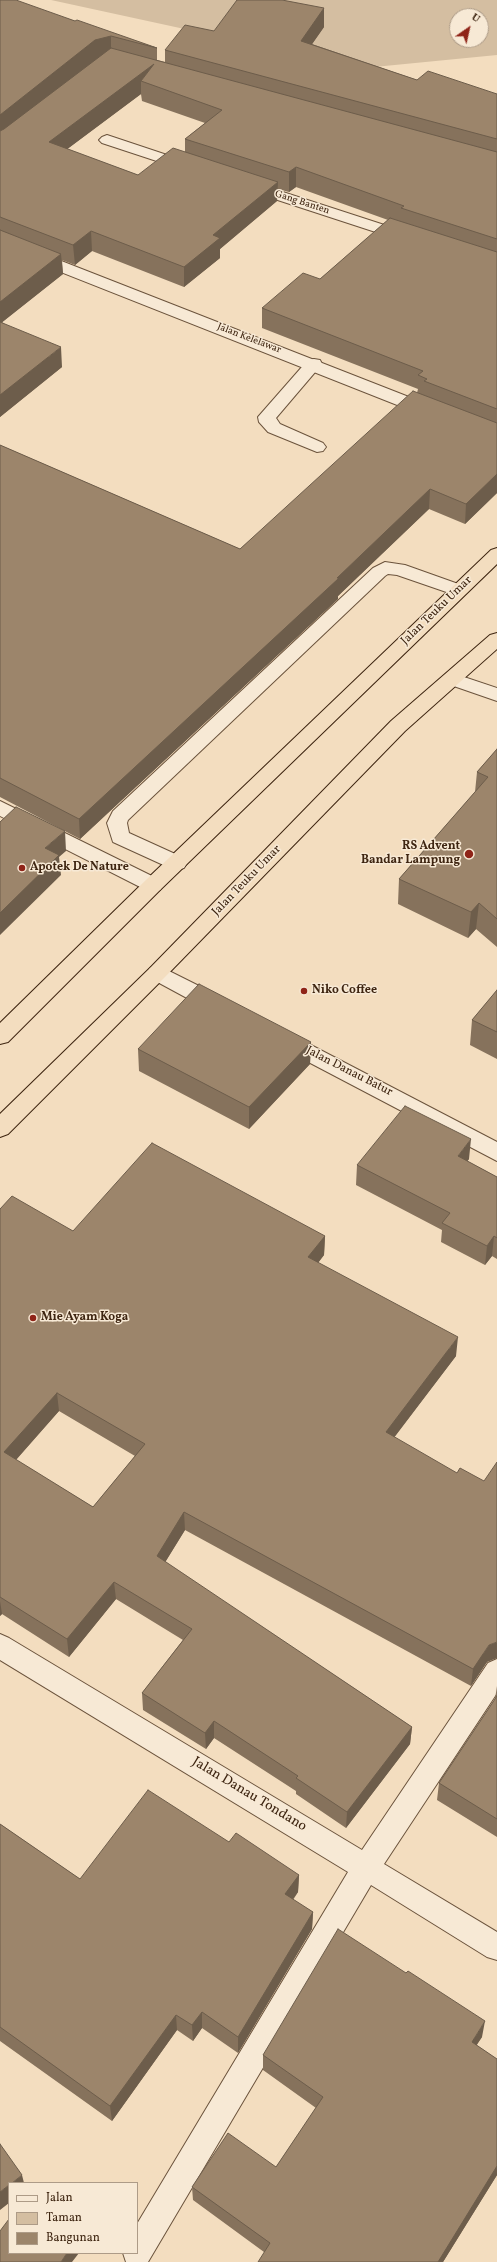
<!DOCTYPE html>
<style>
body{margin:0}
#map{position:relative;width:497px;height:2262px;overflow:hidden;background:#f3ddbf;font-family:Vollkorn,serif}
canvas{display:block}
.legend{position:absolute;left:8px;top:2182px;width:130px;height:72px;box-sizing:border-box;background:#f7e9d5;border:1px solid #ad9b87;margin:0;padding:5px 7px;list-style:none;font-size:12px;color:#3e2511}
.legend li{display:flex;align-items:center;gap:8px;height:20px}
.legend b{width:20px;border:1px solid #ad9b87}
.north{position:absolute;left:449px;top:8px;width:40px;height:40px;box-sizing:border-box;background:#f7e9d5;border:1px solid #ad9b87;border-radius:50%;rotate:34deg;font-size:11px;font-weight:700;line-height:16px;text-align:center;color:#3e2511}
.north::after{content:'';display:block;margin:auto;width:14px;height:18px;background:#8f2418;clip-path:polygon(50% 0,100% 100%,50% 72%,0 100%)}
</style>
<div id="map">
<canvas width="497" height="2262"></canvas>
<ul class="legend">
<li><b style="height:5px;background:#f7e9d5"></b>Jalan</li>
<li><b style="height:11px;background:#d4bea1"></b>Taman</li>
<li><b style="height:11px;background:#9c856b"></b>Bangunan</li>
</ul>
<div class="north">U</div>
</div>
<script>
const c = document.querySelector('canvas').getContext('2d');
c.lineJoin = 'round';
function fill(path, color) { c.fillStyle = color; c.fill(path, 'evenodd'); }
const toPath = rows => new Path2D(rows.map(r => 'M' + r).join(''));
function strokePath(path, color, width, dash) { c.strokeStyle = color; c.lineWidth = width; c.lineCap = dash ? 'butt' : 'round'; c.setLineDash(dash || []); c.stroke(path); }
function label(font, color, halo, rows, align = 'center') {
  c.font = font + ' Vollkorn,serif'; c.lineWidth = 3; c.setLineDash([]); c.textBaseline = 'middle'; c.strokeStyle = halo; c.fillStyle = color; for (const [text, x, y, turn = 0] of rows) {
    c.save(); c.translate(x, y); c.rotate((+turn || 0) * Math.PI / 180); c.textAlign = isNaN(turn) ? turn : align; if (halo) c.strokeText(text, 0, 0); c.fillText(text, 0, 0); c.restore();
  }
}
fill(toPath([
 [51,0,497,0,497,55,364,68],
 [457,16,481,16,481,40,457,40]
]), '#d4bea1');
const service = toPath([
 [314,359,320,360,322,364,276,418,280,424,323,443,326,447,323,451,317,452,268,432,259,422,258,417,308,360,314,359],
 [385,562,405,565,464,586,467,590,464,594,458,596,397,575,388,574,385,576,128,820,127,823,129,833,184,858,187,863,184,868,177,870,170,868,113,842,107,823,113,811,373,568,385,562]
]);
const minor = toPath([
 [107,135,194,164,197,167,194,170,189,172,184,170,102,143,99,140,102,137,107,135],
 [249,181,412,234,414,237,412,240,400,240,244,189,241,186,244,183,249,181],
 [0,237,437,408,440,412,437,416,431,417,425,416,0,248,0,237],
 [452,673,497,688,497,701,445,683,443,679,445,675,452,673],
 [0,801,160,880,163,885,160,890,153,892,146,890,0,816,0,801],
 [157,965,225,999,229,1005,225,1011,218,1013,211,1011,150,978,147,973,150,968,157,965],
 [284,1031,497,1142,497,1161,276,1045,273,1039,276,1033,284,1031],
 [0,1634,9,1638,362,1850,488,1663,497,1659,497,1693,384,1864,497,1932,497,1960,487,1957,371,1885,148,2262,126,2262,123,2253,137,2253,137,2224,348,1872,0,1660,0,1634]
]);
const trunk = toPath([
 [497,548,497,564,160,890,8,1042,0,1044,0,1023,146,880,491,550,497,548],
 [497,633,497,649,405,731,164,978,8,1134,0,1137,0,1114,150,968,391,721,490,635,497,633]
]);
strokePath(service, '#6b533c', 2);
strokePath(minor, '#6b533c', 2);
strokePath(trunk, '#3e2511', 2);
fill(service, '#f7e9d5');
fill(minor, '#f7e9d5');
fill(trunk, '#f3ddbf');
fill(toPath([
 [0,0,75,21,157,48,157,60,165,62,165,50,214,31,324,8,324,27,312,44,417,80,497,94,497,493,465,524,429,509,338,596,338,599,80,839,0,797,0,445,240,549,417,393,418,389,262,328,262,308,320,279,388,220,296,187,289,192,278,189,277,201,220,249,220,258,184,287,92,251,75,265,62,260,63,274,2,322,62,367,0,417],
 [141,94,142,101,205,123,185,139,185,152,138,175,67,149],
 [497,749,497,947,476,929,468,938,398,904,399,879,475,792,477,772],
 [497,990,497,1059,470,1045,472,1020],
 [311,1042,310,1064,249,1129,139,1071,138,1049],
 [469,1159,467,1161,497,1177,497,1259,492,1256,485,1265,441,1242,442,1230,356,1185,357,1165],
 [0,1209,73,1231,325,1236,324,1255,318,1263,456,1356,394,1437,487,1662,471,1686,185,1530,165,1562,412,1727,410,1744,346,1828,296,1794,296,1791,214,1738,206,1749,143,1710,142,1693,183,1640,116,1599,69,1657,2,1614,0,1616],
 [59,1411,135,1456,93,1507,16,1460],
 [497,1686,497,1837,437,1800,439,1783,495,1699],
 [0,1824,80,1879,229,1842,299,1875,298,1892,293,1900,313,1912,312,1929,238,2053,202,2028,193,2041,177,2030,112,2121,0,2041],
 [482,2037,476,2045,497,2059,497,2175,443,2262,264,2252,193,2200,192,2187,276,2167,316,2108,263,2070,263,2055]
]), '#86725c');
fill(toPath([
 [324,8,324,27,301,60,301,41],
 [111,36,111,56,0,136,0,115,95,40],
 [154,64,141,81,141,94,50,162,49,142],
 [296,167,296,187,289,192,289,172],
 [278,182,277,201,220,249,220,258,184,287,184,267,213,235],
 [91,231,92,251,75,265,73,245],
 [61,254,63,274,0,324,0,302],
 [61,347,62,367,0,417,0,395],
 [497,474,497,493,465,524,466,504],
 [430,489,429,509,338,596,338,599,80,839,79,819,337,578],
 [65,831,66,851,59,857,61,875,0,935,0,913,45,848],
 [479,903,476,929,468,938,471,912],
 [311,1042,310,1064,249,1129,249,1107],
 [471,1139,469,1159,456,1176,458,1156],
 [325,1236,324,1255,307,1277,308,1257],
 [494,1236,492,1256,485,1265,487,1246],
 [458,1337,456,1356,384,1451,386,1432],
 [57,1393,59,1411,6,1471,4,1452],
 [184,1512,185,1530,158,1574,157,1556],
 [114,1582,116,1599,69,1657,67,1639],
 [0,1601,2,1614,0,1616],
 [497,1642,497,1658,487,1662,471,1686,473,1669,489,1645],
 [214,1721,214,1738,206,1749,205,1733],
 [412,1727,410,1744,346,1828,347,1812],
 [299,1875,298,1892,284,1911,285,1894],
 [313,1912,312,1929,238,2053,238,2037],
 [202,2012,202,2028,193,2041,192,2025],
 [176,2015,177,2030,112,2121,110,2106],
 [485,2021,482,2037,469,2057,472,2042],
 [497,2166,497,2175,443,2262,438,2262],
 [22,2175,24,2183,12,2183],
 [9,2185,9,2203,0,2210,0,2192],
 [67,2253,79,2253,72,2262,61,2262]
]), '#6d5d4b');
const building = toPath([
 [0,0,16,0,75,21,77,20,157,48,111,36,95,40,0,115,0,0],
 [237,0,282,0,324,8,301,41,417,80,428,71,497,94,497,139,165,50,185,25,214,31,237,0],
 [111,48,497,152,497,239,401,208,404,206,296,167,289,172,185,139,222,110,141,81,154,64,49,142,138,175,173,148,278,182,213,235,220,238,184,267,91,231,73,245,0,217,0,131,4,129,111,48],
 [390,218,497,252,497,409,424,381,427,379,418,375,423,371,262,308,303,273,320,279,390,218],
 [0,230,61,254,0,302,0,230],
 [0,322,61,347,0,395,0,322],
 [413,391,497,423,497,474,466,504,430,489,337,578,339,578,79,819,0,778,0,445,240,549,413,391],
 [497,749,497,919,479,903,471,912,399,879,488,777,477,772,497,749],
 [16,807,65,831,45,848,59,855,0,913,0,822,16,807],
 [199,984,311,1042,249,1107,138,1049,199,984],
 [497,990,497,1032,472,1020,497,990],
 [405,1106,471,1139,458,1156,497,1177,497,1238,494,1236,487,1246,442,1223,450,1213,357,1165,405,1106],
 [152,1143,325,1236,308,1257,458,1337,386,1432,457,1473,460,1468,484,1481,497,1462,497,1642,489,1645,473,1669,184,1512,157,1556,412,1727,347,1812,296,1778,298,1776,214,1721,205,1733,142,1693,192,1629,114,1582,67,1639,0,1597,0,1209,12,1196,73,1231,152,1143],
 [57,1393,145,1444,93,1507,4,1452,57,1393],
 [497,1696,497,1819,439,1783,497,1696],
 [148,1790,229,1842,236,1833,299,1875,285,1894,313,1912,238,2037,202,2012,192,2025,176,2015,110,2106,0,2027,0,1824,80,1879,148,1790],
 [338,1929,406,1973,408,1971,485,2021,472,2042,497,2059,497,2166,438,2262,258,2262,270,2243,192,2187,228,2133,276,2167,323,2097,263,2055,338,1929],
 [0,2144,22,2175,12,2183,9,2183,9,2185,0,2192,0,2144],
 [9,2219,9,2253,67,2253,61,2262,0,2262,0,2231,9,2219]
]);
fill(building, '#9c856b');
strokePath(building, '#6d5d4b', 1);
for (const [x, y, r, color] of [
 [469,854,5,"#8f2418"],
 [22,868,4,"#8f2418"],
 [304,991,4,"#8f2418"],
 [33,1318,4,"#8f2418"]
]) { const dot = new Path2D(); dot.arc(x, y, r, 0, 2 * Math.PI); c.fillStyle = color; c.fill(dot); strokePath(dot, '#f7e9d5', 1.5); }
label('10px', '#3e2511', '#f7e9d5', [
 ["Gang Banten",302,203,18],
 ["Jalan Kelelawar",249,339,21]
]);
label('12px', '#3e2511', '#f7e9d5', [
 ["Jalan Teuku Umar",437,611,-44],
 ["Jalan Teuku Umar",247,881,-46],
 ["Jalan Danau Batur",349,1072,27]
]);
label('bold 12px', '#3e2511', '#f7e9d5', [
 ["RS Advent",460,847,"right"],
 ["Bandar Lampung",460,861,"right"],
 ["Apotek De Nature",30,868],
 ["Niko Coffee",312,991],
 ["Mie Ayam Koga",41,1318]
], 'left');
label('14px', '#3e2511', '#f7e9d5', [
 ["Jalan Danau Tondano",249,1795,31]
]);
</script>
